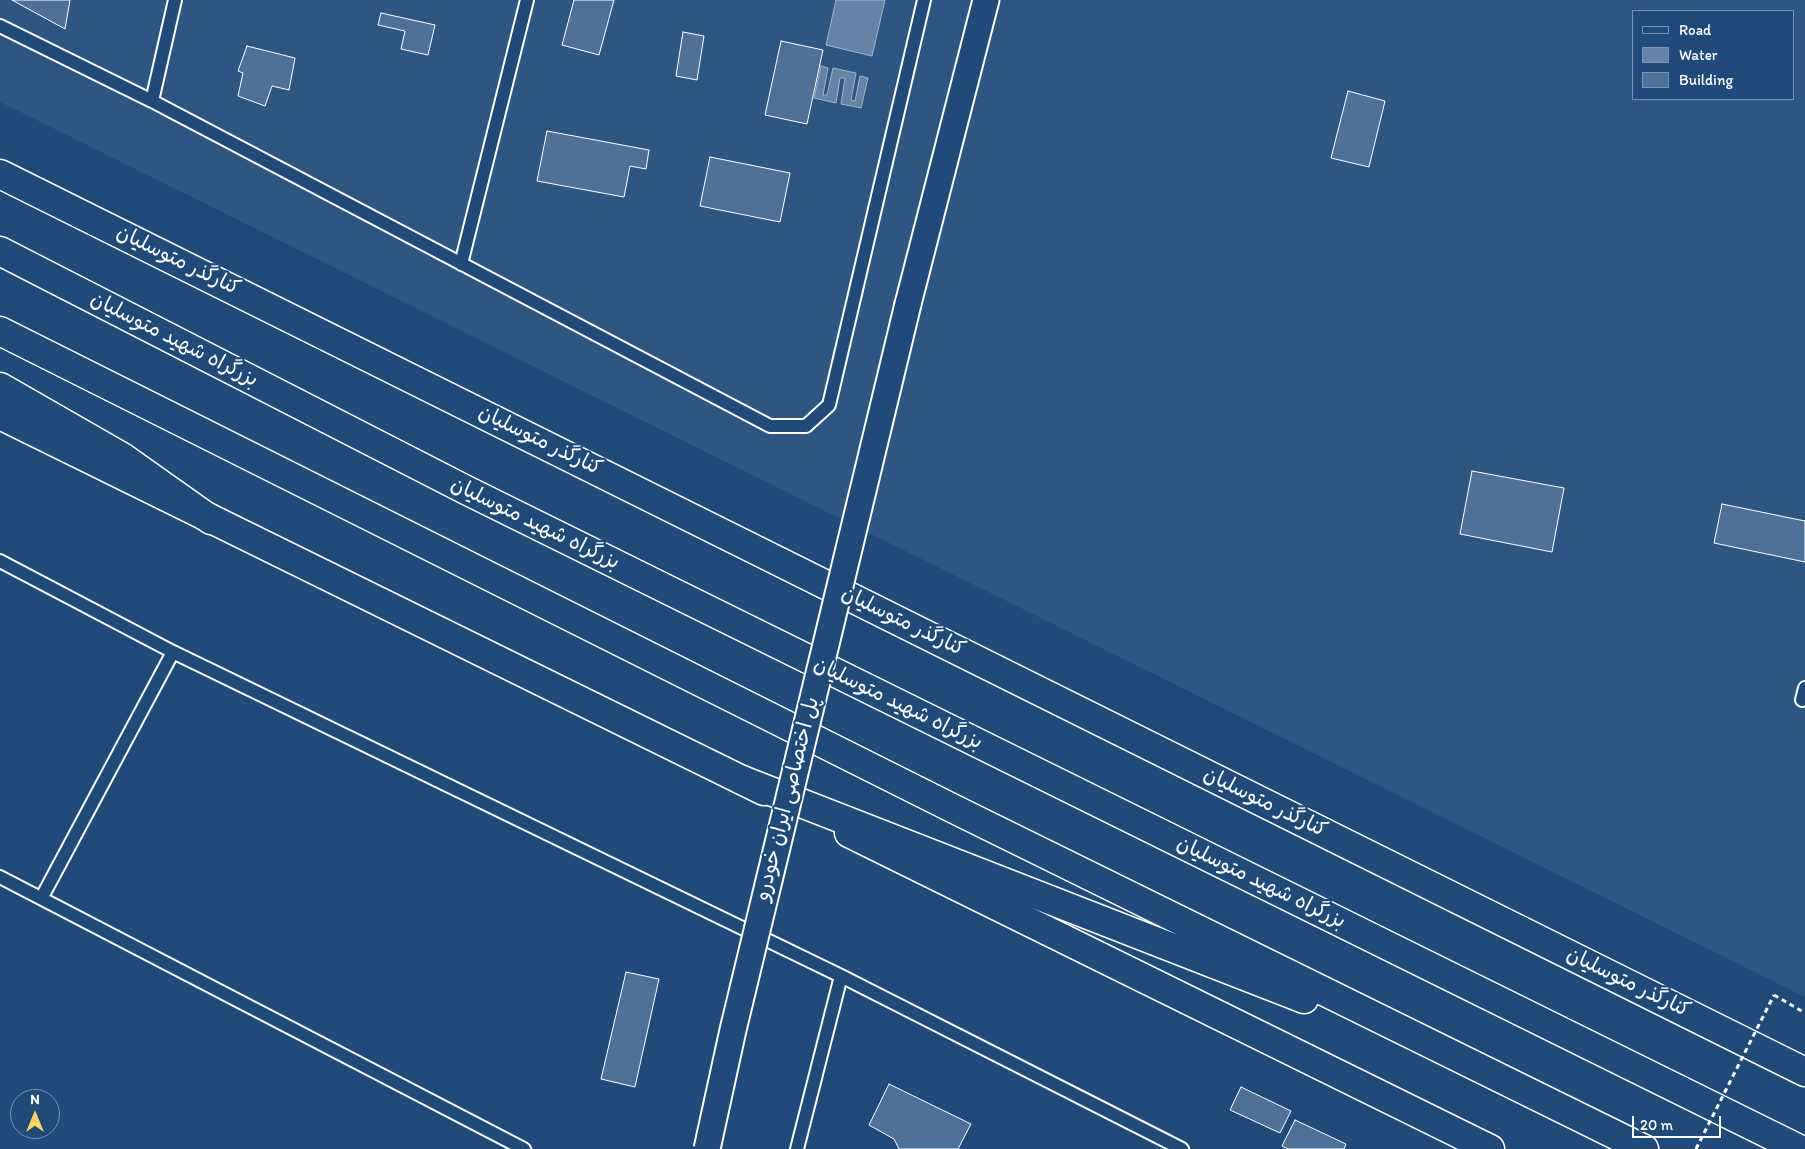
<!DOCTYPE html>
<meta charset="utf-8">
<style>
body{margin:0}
#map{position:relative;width:1805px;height:1149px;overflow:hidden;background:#1f4a7a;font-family:Itim,sans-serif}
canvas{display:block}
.legend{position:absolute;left:1632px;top:10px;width:162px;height:90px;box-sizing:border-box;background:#1f4a7a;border:1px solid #7992af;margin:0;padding:6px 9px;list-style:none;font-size:15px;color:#fff}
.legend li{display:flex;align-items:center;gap:10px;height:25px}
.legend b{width:25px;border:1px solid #7992af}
.north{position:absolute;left:10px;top:1089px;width:50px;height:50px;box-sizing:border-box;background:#1f4a7a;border:1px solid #7992af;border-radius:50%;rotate:0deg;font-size:14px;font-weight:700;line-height:20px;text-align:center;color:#fff}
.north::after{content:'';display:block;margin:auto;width:18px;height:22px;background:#ffd166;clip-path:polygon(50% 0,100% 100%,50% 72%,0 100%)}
.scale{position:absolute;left:1632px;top:1116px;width:89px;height:22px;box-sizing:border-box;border:2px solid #fff;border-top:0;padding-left:6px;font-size:15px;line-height:18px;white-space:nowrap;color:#fff;-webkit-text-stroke:4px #1f4a7a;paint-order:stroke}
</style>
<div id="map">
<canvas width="1805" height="1149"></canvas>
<ul class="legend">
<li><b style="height:6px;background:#1f4a7a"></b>Road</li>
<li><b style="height:14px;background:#6583a4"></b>Water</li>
<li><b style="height:14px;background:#507197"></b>Building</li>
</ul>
<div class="north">N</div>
<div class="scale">20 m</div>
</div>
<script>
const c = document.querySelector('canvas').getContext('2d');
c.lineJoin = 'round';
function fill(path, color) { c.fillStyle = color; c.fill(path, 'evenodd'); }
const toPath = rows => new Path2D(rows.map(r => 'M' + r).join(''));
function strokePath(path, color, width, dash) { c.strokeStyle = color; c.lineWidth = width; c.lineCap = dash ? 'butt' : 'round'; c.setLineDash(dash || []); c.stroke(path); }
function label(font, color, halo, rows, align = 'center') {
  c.font = font + ' Itim,"Playpen Sans Arabic",sans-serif'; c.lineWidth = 4.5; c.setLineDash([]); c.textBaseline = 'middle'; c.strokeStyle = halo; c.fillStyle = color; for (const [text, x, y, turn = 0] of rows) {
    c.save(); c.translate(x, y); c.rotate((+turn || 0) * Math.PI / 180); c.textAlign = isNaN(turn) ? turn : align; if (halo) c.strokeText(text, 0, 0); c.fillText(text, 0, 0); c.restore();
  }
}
fill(toPath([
 [0,0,1805,0,1805,997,0,102],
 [1634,11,1794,11,1794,99,1634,99]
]), '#2e5683');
const water = toPath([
 [836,0,885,0,872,56,826,45,836,0],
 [821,66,828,68,823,95,827,95,833,68,856,73,851,100,855,101,860,76,868,78,861,108,841,104,845,78,840,78,836,103,814,98,821,66]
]);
fill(water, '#6583a4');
strokePath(water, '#a3b5c8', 1);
const building = toPath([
 [12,0,70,0,65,29,12,0],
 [574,0,614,0,599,55,562,45,574,0],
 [381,13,435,25,428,55,401,49,405,31,378,25,381,13],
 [683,32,704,36,697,80,676,76,683,32],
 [781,41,823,50,807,124,765,115,781,41],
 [247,46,295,58,289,90,272,86,265,106,238,96,243,73,238,71,247,46],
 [1348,91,1385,101,1369,167,1331,158,1348,91],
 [547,131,649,150,646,169,630,166,624,197,537,181,547,131],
 [710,157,790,173,780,222,700,206,710,157],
 [1472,471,1564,488,1552,552,1460,534,1472,471],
 [1722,504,1805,521,1805,562,1714,543,1722,504],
 [626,972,659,979,635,1087,601,1079,626,972],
 [889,1084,971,1124,958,1149,899,1149,894,1139,869,1125,889,1084],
 [1241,1087,1291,1111,1280,1133,1230,1110,1241,1087],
 [1295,1120,1346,1144,1344,1149,1288,1149,1282,1146,1295,1120]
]);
fill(building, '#507197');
strokePath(building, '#fff', 1);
const service = toPath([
 [0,26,152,101,770,426,806,426,829,405,924,0],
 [152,101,175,0],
 [461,264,527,0],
 [0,561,173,652,841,976,1182,1149],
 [1802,700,1805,688],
 [0,877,524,1149],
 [42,897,173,652],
 [797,1149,841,976]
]);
const minor = toPath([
 [908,304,986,0]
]);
const primary = toPath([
 [0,174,1805,1072],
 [0,415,764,791],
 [849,833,1490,1149]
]);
const trunk = toPath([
 [0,251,466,490,1799,1149],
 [0,331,954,809,1644,1149],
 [0,387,122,457,211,520],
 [742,780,1304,999]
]);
strokePath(service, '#fff', 16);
strokePath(minor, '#fff', 29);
strokePath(primary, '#fff', 31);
strokePath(trunk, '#fff', 31);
strokePath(toPath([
 [1774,995,1805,1013]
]), '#fff', 3, [5, 4]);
strokePath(service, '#1f4a7a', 12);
strokePath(minor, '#1f4a7a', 25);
strokePath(primary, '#1f4a7a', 28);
strokePath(trunk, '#1f4a7a', 28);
const minorBridge = toPath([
 [707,1149,733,1030,908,304]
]);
strokePath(minorBridge, '#fff', 29, []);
strokePath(toPath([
 [1696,1149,1774,995]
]), '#fff', 3, [5, 4]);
strokePath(minorBridge, '#1f4a7a', 25);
label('21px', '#fff', '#1f4a7a', [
 ["کنارگذر متوسلیان",178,261,26],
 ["بزرگراه شهید متوسلیان",174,340,27],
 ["کنارگذر متوسلیان",540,441,26],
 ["بزرگراه شهید متوسلیان",535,524,26],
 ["کنارگذر متوسلیان",903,622,26],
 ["بزرگراه شهید متوسلیان",898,704,26],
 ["پل اختصاصی ایران خودرو",788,799,-76],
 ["کنارگذر متوسلیان",1265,803,26],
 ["بزرگراه شهید متوسلیان",1261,883,26],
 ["کنارگذر متوسلیان",1628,983,26]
]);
</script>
